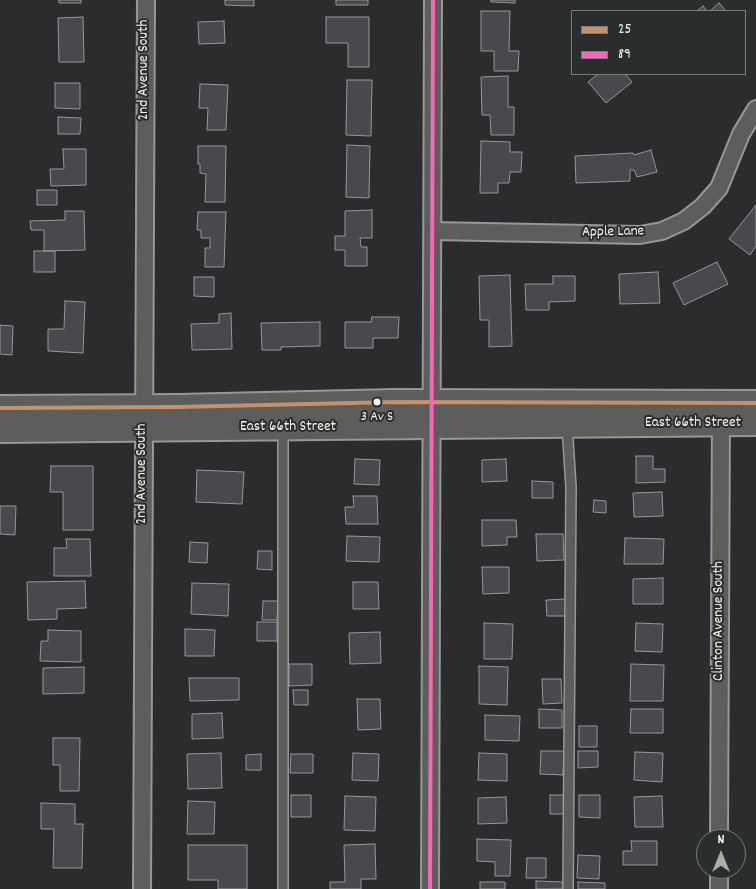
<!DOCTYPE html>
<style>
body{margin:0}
#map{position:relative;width:756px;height:889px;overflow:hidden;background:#2b2c2d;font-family:Dekko,sans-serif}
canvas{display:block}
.legend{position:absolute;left:571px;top:10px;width:175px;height:65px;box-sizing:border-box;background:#2a2d2e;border:1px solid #7b7b78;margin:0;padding:6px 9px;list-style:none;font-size:15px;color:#f4f1e8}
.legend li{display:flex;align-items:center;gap:10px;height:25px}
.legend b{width:25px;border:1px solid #7b7b78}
.north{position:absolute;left:696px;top:829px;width:50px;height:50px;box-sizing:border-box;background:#2a2d2e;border:1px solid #7b7b78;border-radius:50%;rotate:0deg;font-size:14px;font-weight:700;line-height:20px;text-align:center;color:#f4f1e8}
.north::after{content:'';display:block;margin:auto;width:18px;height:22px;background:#aeaca7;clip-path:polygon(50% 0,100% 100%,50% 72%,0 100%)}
</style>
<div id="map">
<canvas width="756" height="889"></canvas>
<ul class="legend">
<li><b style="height:6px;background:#c7916a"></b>25</li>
<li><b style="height:6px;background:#fa66b7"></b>89</li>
</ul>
<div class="north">N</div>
</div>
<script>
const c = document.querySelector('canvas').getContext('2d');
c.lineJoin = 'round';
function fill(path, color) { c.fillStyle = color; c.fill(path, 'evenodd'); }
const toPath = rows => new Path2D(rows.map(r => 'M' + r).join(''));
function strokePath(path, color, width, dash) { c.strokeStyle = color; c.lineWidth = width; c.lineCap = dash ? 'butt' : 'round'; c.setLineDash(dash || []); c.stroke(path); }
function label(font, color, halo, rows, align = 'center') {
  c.font = font + ' Dekko,sans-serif'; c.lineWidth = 4; c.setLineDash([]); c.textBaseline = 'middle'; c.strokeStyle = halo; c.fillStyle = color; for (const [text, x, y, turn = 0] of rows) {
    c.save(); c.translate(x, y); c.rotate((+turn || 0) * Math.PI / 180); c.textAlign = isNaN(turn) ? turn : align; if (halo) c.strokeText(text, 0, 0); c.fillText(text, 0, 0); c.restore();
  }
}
const building = toPath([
 [59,0,81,0,81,3,59,3,59,0],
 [225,0,254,0,254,6,225,5,225,0],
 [336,0,368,0,368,5,336,5,336,0],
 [491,0,515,0,515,3,491,2,491,0],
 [719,3,726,11,710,11,719,3],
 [703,6,707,11,697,11,703,6],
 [481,11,510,11,509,51,519,51,518,71,494,71,494,51,481,51,481,11],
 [83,17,84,62,59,62,58,18,83,17],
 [326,17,369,17,369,67,348,67,348,43,326,43,326,17],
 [224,21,225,43,199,44,198,22,224,21],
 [598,74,625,74,632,82,606,103,588,82,598,74],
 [508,76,508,107,514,107,514,135,491,135,490,115,482,115,481,77,508,76],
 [347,80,372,80,371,136,346,135,347,80],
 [55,83,80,83,80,109,55,108,55,83],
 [200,84,228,85,226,130,207,130,208,108,199,108,200,84],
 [58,117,81,118,80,134,58,134,58,117],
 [481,141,510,142,510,152,522,152,521,172,510,172,509,183,498,183,498,193,480,193,481,141],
 [347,145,370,146,369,198,346,197,347,145],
 [198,146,226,146,225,202,205,202,206,174,200,173,200,164,198,164,198,146],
 [63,149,86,149,86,185,51,186,50,169,64,169,63,149],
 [651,150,657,172,637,177,634,170,630,170,630,181,576,183,575,156,633,153,634,155,651,150],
 [37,190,57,190,57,205,37,205,37,190],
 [756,205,756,246,750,255,729,239,756,205],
 [372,210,372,238,360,238,361,247,367,247,367,266,345,266,345,250,335,250,335,236,345,236,345,211,372,210],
 [65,211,84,211,85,250,44,251,44,230,31,230,30,221,65,220,65,211],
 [198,212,226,212,224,267,205,267,205,248,210,248,210,238,201,238,201,230,197,230,198,212],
 [34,251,55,251,55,272,34,272,34,251],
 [717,262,728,284,684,305,673,283,717,262],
 [658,272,660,303,620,304,619,274,658,272],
 [510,275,512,346,489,347,489,320,480,320,479,276,510,275],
 [553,276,575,276,575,301,549,302,549,310,526,310,525,284,553,284,553,276],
 [194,277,214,277,214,297,194,296,194,277],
 [65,301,85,302,83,353,48,351,48,329,64,329,65,301],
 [231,313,232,349,192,350,191,324,219,323,219,314,231,313],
 [372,317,399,317,398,338,373,338,373,348,345,348,345,322,371,322,372,317],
 [320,322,320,346,281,347,281,350,262,350,261,323,320,322],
 [0,325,13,326,12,355,0,354,0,325],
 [636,456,653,456,653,469,665,469,665,482,636,483,636,456],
 [355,459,380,460,379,485,354,484,355,459],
 [506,459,507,481,482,482,482,460,506,459],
 [51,466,93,466,93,530,63,530,63,492,50,492,51,466],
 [197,470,244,472,242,504,196,502,197,470],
 [532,481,553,482,553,498,532,498,532,481],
 [662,492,663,516,634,517,633,493,662,492],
 [353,496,377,496,378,524,346,524,345,507,354,507,353,496],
 [594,500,606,501,606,513,593,512,594,500],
 [0,506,16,506,15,535,0,534,0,506],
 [482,520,516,520,517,537,507,537,507,545,482,546,482,520],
 [536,534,563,534,564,560,537,561,536,534],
 [347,536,380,537,379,562,346,561,347,536],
 [625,538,664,539,663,564,624,564,625,538],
 [66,539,90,539,91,576,54,576,54,548,67,548,66,539],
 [190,542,208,543,207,563,189,562,190,542],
 [258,551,272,551,272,570,257,569,258,551],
 [482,567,509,567,509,593,483,594,482,567],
 [663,578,663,604,633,604,633,579,663,578],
 [85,581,86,608,57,609,57,619,28,620,27,582,85,581],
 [353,582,378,582,379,609,353,609,353,582],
 [192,583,229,584,228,616,191,614,192,583],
 [567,599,568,616,547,616,546,600,567,599],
 [263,601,278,601,277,620,262,620,263,601],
 [257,622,277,622,277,641,257,641,257,622],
 [484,623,513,624,512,659,484,659,484,623],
 [636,623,663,624,662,652,635,651,636,623],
 [185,629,215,630,214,656,185,656,185,629],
 [48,630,81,631,81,662,40,661,41,641,48,641,48,630],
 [380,632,381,663,350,664,349,633,380,632],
 [289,664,312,664,312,685,289,686,289,664],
 [631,664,664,665,663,701,630,701,631,664],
 [479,666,508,667,507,705,479,704,479,666],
 [84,667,84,693,43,694,43,668,84,667],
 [189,678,239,678,239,700,190,701,189,678],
 [542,679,561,679,562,703,543,704,542,679],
 [293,690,308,690,308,705,294,705,293,690],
 [357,699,380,699,381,729,358,730,357,699],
 [539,709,562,710,562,728,539,728,539,709],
 [631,709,663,709,663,733,630,733,631,709],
 [222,713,223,738,192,739,192,714,222,713],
 [485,715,520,716,519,741,485,740,485,715],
 [579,726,597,726,597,747,579,747,579,726],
 [53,738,80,738,79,791,60,791,60,765,53,765,53,738],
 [541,751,564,751,563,775,540,774,541,751],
 [578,751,598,751,598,767,578,768,578,751],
 [635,752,663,753,662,782,634,780,635,752],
 [221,753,222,788,188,789,187,754,221,753],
 [353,753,379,754,378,781,352,780,353,753],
 [479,753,507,754,507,781,478,780,479,753],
 [261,754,261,770,246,770,246,755,261,754],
 [291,754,313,754,313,773,290,773,291,754],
 [291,795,311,795,311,817,291,817,291,795],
 [550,795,565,795,565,814,550,814,550,795],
 [579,795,600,795,600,818,579,817,579,795],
 [345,796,376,797,375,831,344,830,345,796],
 [662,796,663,827,635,827,634,797,662,796],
 [506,797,507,823,478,824,478,798,506,797],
 [188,801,215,802,214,834,187,834,188,801],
 [41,803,75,804,75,824,83,824,82,868,53,868,54,829,41,829,41,803],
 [477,839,511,840,510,876,495,876,495,862,477,861,477,839],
 [631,841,657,841,657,865,623,865,623,851,632,851,631,841],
 [375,844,376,879,361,879,361,889,330,889,330,882,345,882,344,845,375,844],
 [188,845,247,845,247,889,218,889,218,880,188,880,188,845],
 [578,855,600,856,599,879,577,878,578,855],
 [527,858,546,858,546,878,526,878,527,858],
 [536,881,563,882,563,889,536,889,536,881],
 [480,882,505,882,505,889,480,889,480,882],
 [578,882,605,883,605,889,578,889,578,882]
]);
fill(building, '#48494d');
strokePath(building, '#979796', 1);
const service = toPath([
 [567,425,571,487,568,889],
 [283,428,283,889]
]);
const minor = toPath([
 [433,231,640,235,662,231,684,221,703,206,719,188,741,134,756,109],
 [719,839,721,413],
 [142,889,146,0],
 [430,889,433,0],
 [719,889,719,869]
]);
const secondary = toPath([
 [0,408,178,407,395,402,756,403],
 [0,430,756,423]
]);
strokePath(service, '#979796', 12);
strokePath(minor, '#979796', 20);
strokePath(secondary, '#979796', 28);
strokePath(service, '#5d5d5c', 9);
strokePath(minor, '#5d5d5c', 16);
strokePath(secondary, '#5d5d5c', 24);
strokePath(toPath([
 [0,408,178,407,395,402,756,403]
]), '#c7916a', 4);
strokePath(toPath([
 [430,889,433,0]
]), '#fa66b7', 4);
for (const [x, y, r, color] of [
 [377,402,4.5,"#f4f1e8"]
]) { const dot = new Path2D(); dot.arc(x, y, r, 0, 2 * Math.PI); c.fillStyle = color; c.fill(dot); strokePath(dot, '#2a2d2e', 2); }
label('14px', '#f4f1e8', '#2a2d2e', [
 ["3 Av S",377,418]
]);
label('15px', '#f4f1e8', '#2a2d2e', [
 ["2nd Avenue South",145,70,-90],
 ["Apple Lane",613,233,-1],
 ["East 66th Street",693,424],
 ["East 66th Street",288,428],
 ["2nd Avenue South",143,474,-90],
 ["Clinton Avenue South",720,621,-90]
]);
</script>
